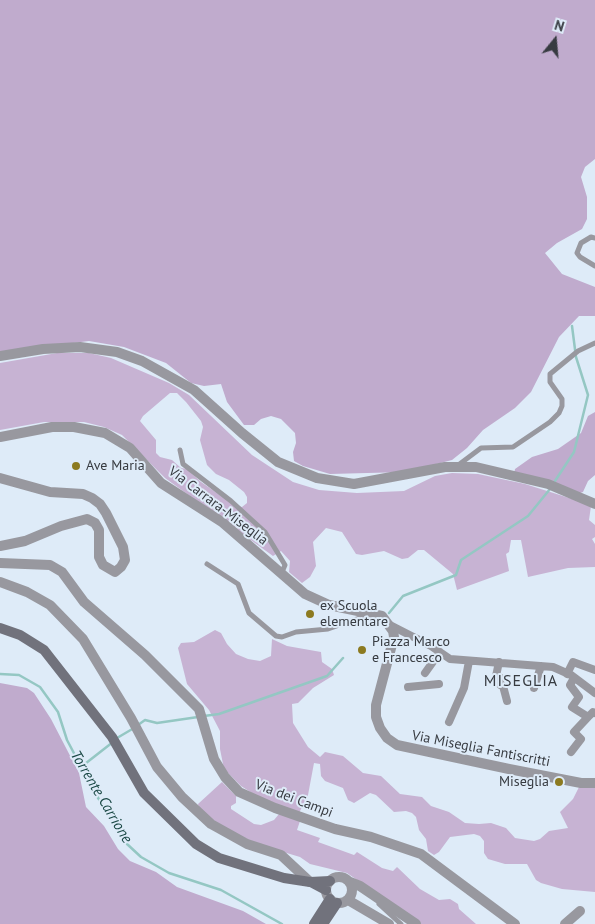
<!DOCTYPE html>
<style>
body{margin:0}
#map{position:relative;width:595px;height:924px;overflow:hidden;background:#deebf8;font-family:"PT Sans",sans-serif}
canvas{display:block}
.north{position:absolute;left:530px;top:15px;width:50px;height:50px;-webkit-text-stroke:4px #deebf8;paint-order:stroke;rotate:17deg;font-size:14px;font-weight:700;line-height:20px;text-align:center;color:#373b41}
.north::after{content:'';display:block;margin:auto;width:18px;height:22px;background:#373b41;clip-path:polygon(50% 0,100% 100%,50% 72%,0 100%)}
</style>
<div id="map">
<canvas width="595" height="924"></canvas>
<div class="north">N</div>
</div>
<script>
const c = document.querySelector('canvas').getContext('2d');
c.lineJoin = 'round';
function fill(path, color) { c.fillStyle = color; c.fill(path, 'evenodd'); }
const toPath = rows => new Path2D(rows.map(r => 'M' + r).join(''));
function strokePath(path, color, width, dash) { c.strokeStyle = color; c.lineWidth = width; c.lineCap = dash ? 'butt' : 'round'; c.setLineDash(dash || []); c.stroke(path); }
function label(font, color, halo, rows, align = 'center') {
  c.font = font + ' "PT Sans",sans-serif'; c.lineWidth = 4; c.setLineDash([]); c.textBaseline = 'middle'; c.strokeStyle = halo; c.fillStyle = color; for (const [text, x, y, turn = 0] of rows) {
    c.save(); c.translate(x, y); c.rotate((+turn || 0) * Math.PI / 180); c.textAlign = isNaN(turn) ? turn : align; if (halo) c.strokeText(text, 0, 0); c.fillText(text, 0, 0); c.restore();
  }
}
fill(toPath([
 [57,353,89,353,111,358,169,383,189,395,252,455,293,482,319,490,357,493,404,491,435,476,452,473,478,474,525,484,585,503,591,506,589,520,595,525,595,537,592,539,595,544,595,567,568,568,528,577,521,540,511,540,509,552,506,554,509,571,457,590,453,574,424,550,418,550,408,558,402,559,384,551,362,555,356,554,342,532,326,528,313,542,316,566,310,577,302,583,289,572,290,561,281,551,273,556,165,478,122,435,104,427,84,422,44,422,0,430,0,363],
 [170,393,177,393,186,402,201,421,203,427,200,440,207,465,216,474,229,480,244,492,247,497,247,503,242,507,236,506,201,482,187,469,181,468,172,460,160,457,156,453,156,440,140,421,143,416],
 [215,630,221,633,227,644,236,654,248,659,260,661,271,656,272,639,287,646,321,652,322,662,332,669,334,675,313,688,298,703,292,704,293,723,308,747,320,757,325,752,343,756,363,773,381,776,400,794,422,797,431,806,449,812,465,823,479,824,491,823,506,828,515,838,534,841,540,839,549,831,568,828,560,812,573,799,580,785,595,786,595,892,562,889,541,883,536,880,527,864,505,864,488,859,484,853,484,841,480,836,474,834,450,837,439,852,434,855,428,851,426,839,419,830,416,817,412,813,406,811,394,812,376,795,370,793,354,803,348,800,343,788,325,781,321,776,320,764,314,763,308,795,299,813,255,795,241,786,224,769,220,749,220,731,209,710,187,684,178,648,181,643,194,642],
 [222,782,236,796,236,803,231,806,231,809,254,824,261,825,274,820,279,814,300,821,297,830,320,838,318,842,354,855,357,852,382,868,393,871,397,867,420,889,439,900,450,899,458,904,459,909,476,924,421,924,347,873,310,864,300,857,260,845,218,825,200,811,198,804]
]), '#c7b3d3');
fill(toPath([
 [0,0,595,0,595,159,585,167,581,177,587,197,587,219,582,229,557,243,545,253,562,274,595,287,595,316,579,316,559,337,531,392,515,408,483,430,467,448,452,460,405,472,330,474,303,466,294,461,293,452,296,443,295,433,281,419,271,416,261,419,254,425,244,425,227,402,221,384,204,386,191,383,166,363,124,347,89,341,0,352],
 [595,412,595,475,588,481,583,492,580,493,514,474,515,469,532,457,558,449,581,433,588,416],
 [0,683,27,688,34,693,51,719,79,773,86,807,104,826,118,849,130,861,156,872,177,887,243,911,266,924,0,924]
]), '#c0abcd');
strokePath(toPath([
 [553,484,574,452,588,395,576,357,572,326],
 [389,613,403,596,456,575,461,560,528,516,550,489],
 [0,674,19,675,40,687,58,712,67,740,95,793,127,844,141,857,169,873,221,890,282,924],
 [204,716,219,714,327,676,343,658],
 [138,725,145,720,157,723,198,717],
 [117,738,134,728],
 [81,767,113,742]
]), '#94c7c3', 2.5);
strokePath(toPath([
 [595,238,591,237,581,243,577,253,580,257,595,266],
 [180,450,183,464,231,501,265,532,285,565,282,572],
 [457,466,481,448,513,447,550,422,559,413,562,406,562,399,550,382,550,374,578,351,595,343],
 [207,564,238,584,249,613,276,636,282,637,296,632,328,629,368,615],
 [379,904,401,924]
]), '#98989f', 5);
strokePath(toPath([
 [390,625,431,646,450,659,553,667,571,675,595,693],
 [499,662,496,676,501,678,500,685,503,686,507,701],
 [425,673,440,652],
 [567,674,573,662,595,670],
 [408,687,439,684],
 [534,688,541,666],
 [588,717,593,712,595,713],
 [449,722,464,688,469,661],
 [571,752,581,739,574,732,588,717,572,707,579,697,570,685,574,678]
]), '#98989f', 8);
strokePath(toPath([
 [0,356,43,349,80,347,117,352,142,361,194,390,242,433,278,462,317,478,354,484,445,467,476,467,548,484,595,504],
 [0,437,52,427,74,427,105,433,130,448,161,483,222,522,305,594,329,605,382,616,393,631,394,637,376,705,376,717,380,728,387,738,397,745,509,769,581,783,595,783],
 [0,478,50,492,83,494,92,498,100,504,106,513,123,547,125,560,121,567,115,572,103,565,99,557,99,530,95,523,87,519,61,526,25,541,0,546],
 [0,563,50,565,62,572,84,602,145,655,199,709,214,759,225,777,239,792,275,808,335,829,371,837,421,854,515,924],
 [0,582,27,592,50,605,83,639,131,718,157,767,182,797,211,824,247,844,281,855,310,882],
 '326 890a13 13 0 1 1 26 0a13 13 0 1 1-26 0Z',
 [350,882,360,886,416,924],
 [348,900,389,924],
 [565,924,580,911]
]), '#98989f', 10);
strokePath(toPath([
 [0,628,20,635,44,650,112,737,144,793,196,844,219,858,284,878,310,882,330,881],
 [311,882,326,890],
 [314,924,330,899],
 [323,924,337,903]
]), '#71727c', 10);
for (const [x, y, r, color] of [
 [76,466,5,"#8c7a20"],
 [310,614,5,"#8c7a20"],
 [362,650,5,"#8c7a20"],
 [559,782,5,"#8c7a20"]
]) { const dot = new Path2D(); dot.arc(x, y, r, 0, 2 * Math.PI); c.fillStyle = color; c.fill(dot); strokePath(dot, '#deebf8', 2); }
label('14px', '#373b41', '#deebf8', [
 ["Ave Maria",86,466],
 ["ex Scuola",320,606],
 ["elementare",320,622],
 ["Piazza Marco",372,642],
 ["e Francesco",372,658],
 ["Miseglia",549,782,"right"]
], 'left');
label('14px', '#373b41', '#deebf8', [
 ["Via Carrara-Miseglia",218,506,37],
 ["Via Miseglia Fantiscritti",481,749,11],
 ["Via dei Campi",294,799,21]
]);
label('italic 15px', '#1b4946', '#deebf8', [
 ["Torrente Carrione",101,797,59]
]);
c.letterSpacing = '1px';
label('16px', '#373b41', '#deebf8', [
 ["MISEGLIA",521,681]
]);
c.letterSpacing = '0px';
</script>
